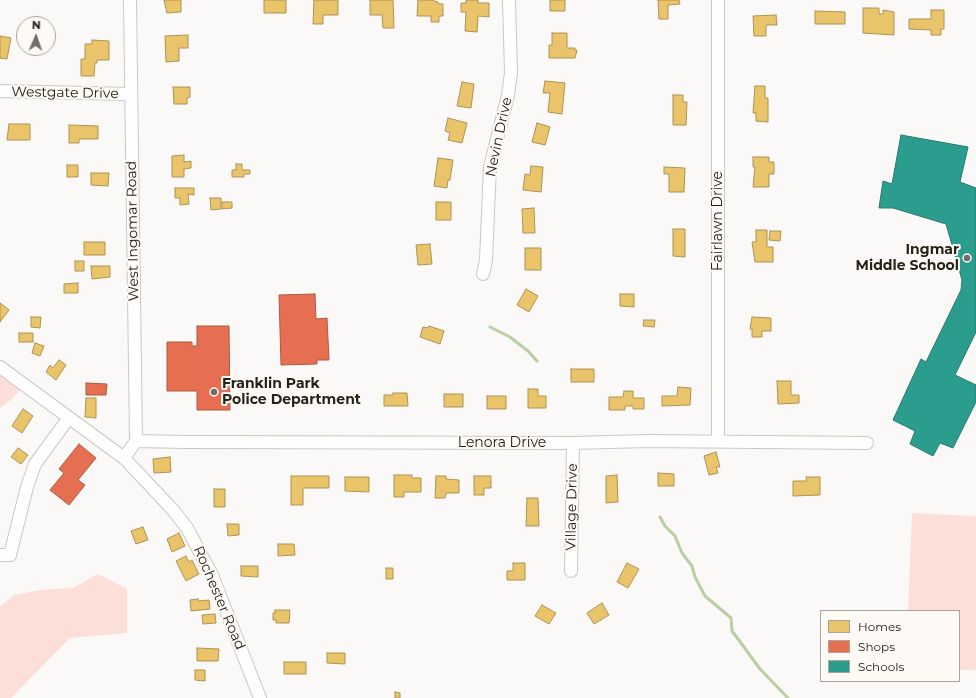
<!DOCTYPE html>
<style>
body{margin:0}
#map{position:relative;width:976px;height:698px;overflow:hidden;background:#fbf9f7;font-family:Montserrat,sans-serif}
canvas{display:block}
.legend{position:absolute;left:820px;top:610px;width:140px;height:72px;box-sizing:border-box;background:#fdfaf5;border:1px solid #a7a39d;margin:0;padding:5px 7px;list-style:none;font-size:12px;color:#262119}
.legend li{display:flex;align-items:center;gap:8px;height:20px}
.legend b{width:20px;border:1px solid #a7a39d}
.north{position:absolute;left:16px;top:16px;width:40px;height:40px;box-sizing:border-box;background:#fdfaf5;border:1px solid #a7a39d;border-radius:50%;rotate:2deg;font-size:11px;font-weight:700;line-height:16px;text-align:center;color:#262119}
.north::after{content:'';display:block;margin:auto;width:14px;height:18px;background:#716d67;clip-path:polygon(50% 0,100% 100%,50% 72%,0 100%)}
</style>
<div id="map">
<canvas width="976" height="698"></canvas>
<ul class="legend">
<li><b style="height:11px;background:#e9c46a"></b>Homes</li>
<li><b style="height:11px;background:#e76f51"></b>Shops</li>
<li><b style="height:11px;background:#2a9d8f"></b>Schools</li>
</ul>
<div class="north">N</div>
</div>
<script>
const c = document.querySelector('canvas').getContext('2d');
c.lineJoin = 'round';
function fill(path, color) { c.fillStyle = color; c.fill(path, 'evenodd'); }
const toPath = rows => new Path2D(rows.map(r => 'M' + r).join(''));
function strokePath(path, color, width, dash) { c.strokeStyle = color; c.lineWidth = width; c.lineCap = dash ? 'butt' : 'round'; c.setLineDash(dash || []); c.stroke(path); }
function label(font, color, halo, rows, align = 'center') {
  c.font = font + ' Montserrat,sans-serif'; c.lineWidth = 4; c.setLineDash([]); c.textBaseline = 'middle'; c.strokeStyle = halo; c.fillStyle = color; for (const [text, x, y, turn = 0] of rows) {
    c.save(); c.translate(x, y); c.rotate((+turn || 0) * Math.PI / 180); c.textAlign = isNaN(turn) ? turn : align; if (halo) c.strokeText(text, 0, 0); c.fillText(text, 0, 0); c.restore();
  }
}
fill(toPath([
 [0,373,21,389,12,399,0,408],
 [912,513,976,516,976,670,959,670,959,611,908,611],
 [98,574,127,589,127,633,70,638,11,698,0,698,0,606,14,595,41,590,73,588]
]), '#fddfda');
const homes = toPath([
 [164,0,181,0,181,12,167,13,164,0],
 [264,0,286,0,286,13,264,13,264,0],
 [314,0,338,0,338,15,323,15,323,24,313,24,314,0],
 [370,0,393,0,394,28,383,28,382,15,370,15,370,0],
 [418,0,431,0,438,2,438,4,443,4,443,16,439,16,439,22,431,22,431,16,417,16,418,0],
 [466,0,478,0,478,3,489,3,489,17,478,16,477,32,465,31,466,12,461,12,461,3,466,3,466,0],
 [550,0,565,0,565,11,550,11,550,0],
 [658,0,679,0,680,4,668,5,668,19,659,19,658,0],
 [863,8,879,8,879,14,883,14,883,10,894,12,894,35,863,33,863,8],
 [931,10,944,10,944,29,941,29,941,35,931,35,931,30,909,29,909,19,931,19,931,10],
 [815,11,845,12,845,24,815,24,815,11],
 [776,15,777,25,766,25,766,36,754,36,753,16,776,15],
 [552,33,567,33,567,48,575,48,575,50,577,50,575,58,549,58,549,45,552,45,552,33],
 [188,35,188,48,179,48,179,61,166,62,165,36,188,35],
 [0,36,11,38,7,59,0,58,0,36],
 [92,40,109,41,109,60,97,60,97,63,95,63,94,76,81,76,81,59,85,59,85,44,92,44,92,40],
 [545,81,565,83,562,114,548,112,550,93,543,93,545,81],
 [462,82,474,84,471,108,457,106,462,82],
 [755,86,765,86,765,98,768,98,768,122,756,121,756,113,753,113,755,86],
 [173,87,190,87,190,97,187,98,187,104,174,104,173,87],
 [673,95,683,95,683,102,687,102,686,125,673,125,673,95],
 [448,118,467,123,462,143,448,140,450,133,445,131,448,118],
 [537,123,550,127,545,145,532,142,537,123],
 [9,124,30,124,30,140,7,140,9,124],
 [69,125,98,126,98,139,79,139,79,143,69,143,69,125],
 [184,155,184,162,191,161,191,168,184,169,184,177,172,177,172,156,184,155],
 [753,157,769,157,769,162,774,162,774,174,769,174,769,187,753,187,755,167,753,167,753,157],
 [438,158,453,160,450,180,448,180,447,188,434,186,438,158],
 [236,164,242,164,242,170,250,170,250,174,244,174,244,177,232,177,232,170,236,170,236,164],
 [67,165,78,165,78,177,67,177,67,165],
 [531,166,543,167,541,192,523,190,525,174,530,175,531,166],
 [664,167,685,168,684,192,669,192,669,174,664,174,664,167],
 [91,173,109,173,108,186,91,185,91,173],
 [175,188,194,188,194,195,188,194,189,204,180,205,180,198,175,198,175,188],
 [210,198,221,198,221,209,211,210,210,198],
 [222,202,232,202,232,208,222,209,222,202],
 [436,202,451,202,451,220,436,220,436,202],
 [534,208,535,233,523,233,522,209,534,208],
 [673,229,685,229,685,257,673,256,673,229],
 [756,230,767,230,767,247,773,247,773,262,755,262,752,242,756,242,756,230],
 [770,231,781,231,780,241,769,240,770,231],
 [84,242,105,242,105,255,84,255,84,242],
 [430,244,432,264,418,265,416,245,430,244],
 [525,248,541,248,541,270,525,270,525,248],
 [75,261,84,261,84,271,75,271,75,261],
 [91,266,110,266,110,277,92,279,91,266],
 [78,283,78,293,64,293,64,284,78,283],
 [526,289,538,296,529,312,517,305,526,289],
 [620,294,634,294,634,307,620,306,620,294],
 [0,303,9,310,0,322,0,303],
 [31,317,41,317,40,328,31,327,31,317],
 [752,317,771,318,771,331,762,331,762,337,752,337,752,329,750,329,752,317],
 [644,320,655,320,654,327,643,326,644,320],
 [429,326,444,331,440,344,420,337,423,327,428,328,429,326],
 [19,333,33,333,33,342,19,342,19,333],
 [35,343,44,346,40,356,32,353,35,343],
 [59,360,66,365,56,380,46,372,50,365,53,368,59,360],
 [571,369,594,369,594,382,571,382,571,369],
 [777,381,791,381,791,395,799,395,799,403,778,404,777,381],
 [678,387,691,388,690,405,662,406,662,396,677,396,678,387],
 [528,389,538,389,538,396,546,396,546,408,528,408,528,389],
 [624,391,633,391,633,398,644,398,644,409,633,409,633,406,625,406,625,410,609,410,609,397,623,397,624,391],
 [393,393,407,393,408,406,384,406,384,395,393,395,393,393],
 [444,394,463,394,463,407,444,407,444,394],
 [487,396,506,396,506,409,487,409,487,396],
 [86,398,96,398,96,418,85,417,86,398],
 [23,409,33,416,22,433,12,426,23,409],
 [18,448,28,455,21,464,11,457,18,448],
 [716,452,720,467,716,467,718,473,709,475,704,456,716,452],
 [170,457,171,472,154,473,153,459,170,457],
 [658,473,674,474,674,486,658,486,658,473],
 [394,475,412,475,412,478,421,478,421,492,404,492,404,497,394,497,394,475],
 [617,475,618,502,606,503,606,476,617,475],
 [291,476,329,476,329,488,303,488,303,505,291,505,291,476],
 [436,476,446,476,446,479,459,480,459,493,446,493,445,498,435,498,436,476],
 [474,476,491,476,491,488,484,488,484,495,474,495,474,476],
 [345,477,369,477,369,492,345,491,345,477],
 [806,477,820,477,820,495,793,496,793,481,807,481,806,477],
 [214,489,225,489,225,507,214,507,214,489],
 [527,498,538,498,539,526,526,526,527,498],
 [227,524,239,524,239,535,228,536,227,524],
 [143,527,148,540,136,544,131,531,143,527],
 [179,533,185,546,172,552,167,539,179,533],
 [278,544,294,544,295,555,278,556,278,544],
 [186,556,189,562,192,560,199,574,186,581,176,561,186,556],
 [513,563,525,563,525,580,507,580,507,571,513,571,513,563],
 [627,563,639,569,628,588,617,582,627,563],
 [241,566,258,566,258,577,241,576,241,566],
 [386,568,393,568,393,579,386,579,386,568],
 [198,599,198,601,209,600,210,609,191,611,190,600,198,599],
 [602,603,609,615,594,624,587,613,602,603],
 [542,605,556,613,549,624,535,616,542,605],
 [275,610,290,610,289,623,276,623,276,620,273,620,273,613,275,613,275,610],
 [215,614,216,623,203,624,202,615,215,614],
 [197,648,219,649,218,661,197,661,197,648],
 [327,653,345,653,345,664,327,663,327,653],
 [284,662,306,662,306,674,284,674,284,662],
 [195,670,205,670,205,681,195,680,195,670],
 [395,692,400,693,400,698,395,698,395,692]
]);
fill(homes, '#e9c46a');
strokePath(homes, '#ae9352', 1);
const shops = toPath([
 [315,294,316,319,327,318,329,360,317,360,317,364,281,365,279,295,315,294],
 [197,326,229,326,230,410,197,410,197,391,167,391,167,342,192,342,192,346,197,346,197,326],
 [86,383,107,384,106,395,86,395,86,383],
 [79,444,96,458,78,480,85,485,69,505,50,490,64,473,59,469,79,444]
]);
fill(shops, '#e76f51');
strokePath(shops, '#ad5840', 1);
const schools = toPath([
 [901,135,968,147,960,182,976,188,976,332,955,375,976,385,976,402,953,448,940,443,933,456,910,444,915,431,893,420,921,359,926,362,961,290,962,280,946,224,893,208,879,208,883,181,892,184,901,135]
]);
fill(schools, '#2a9d8f');
strokePath(schools, '#29786c', 1);
strokePath(toPath([
 [490,327,510,337,528,351,537,361],
 [660,517,665,526,675,536,682,553,692,566,695,577,705,596,731,618,732,631,738,639,760,669,788,698]
]), '#bacea4', 3);
const minor = toPath([
 [718,0,718,441],
 [0,91,130,94],
 [483,274,486,260,490,167,508,95,511,73,509,0],
 [0,367,124,458,173,510,187,528,212,575,260,698],
 [136,441,186,442,573,443,648,441,867,443],
 [124,458,136,441,130,0],
 [0,555,10,555,27,487,35,464,68,419],
 [571,571,573,443]
]);
strokePath(minor, '#cbc8c3', 14);
strokePath(minor, '#fefefe', 12);
for (const [x, y, r, color] of [
 [967,258,4,"#716d67"],
 [214,392,4,"#716d67"]
]) { const dot = new Path2D(); dot.arc(x, y, r, 0, 2 * Math.PI); c.fillStyle = color; c.fill(dot); strokePath(dot, '#fdfaf5', 1.5); }
label('14px', '#262119', '#fdfaf5', [
 ["Westgate Drive",65,93,1],
 ["Nevin Drive",499,137,-78],
 ["Fairlawn Drive",718,221,-90],
 ["West Ingomar Road",133,231,-91],
 ["Lenora Drive",502,443],
 ["Village Drive",572,507,-89],
 ["Rochester Road",219,598,67]
]);
label('bold 14px', '#262119', '#fdfaf5', [
 ["Ingmar",959,250],
 ["Middle School",959,266],
 ["Franklin Park",222,384,"left"],
 ["Police Department",222,400,"left"]
], 'right');
</script>
